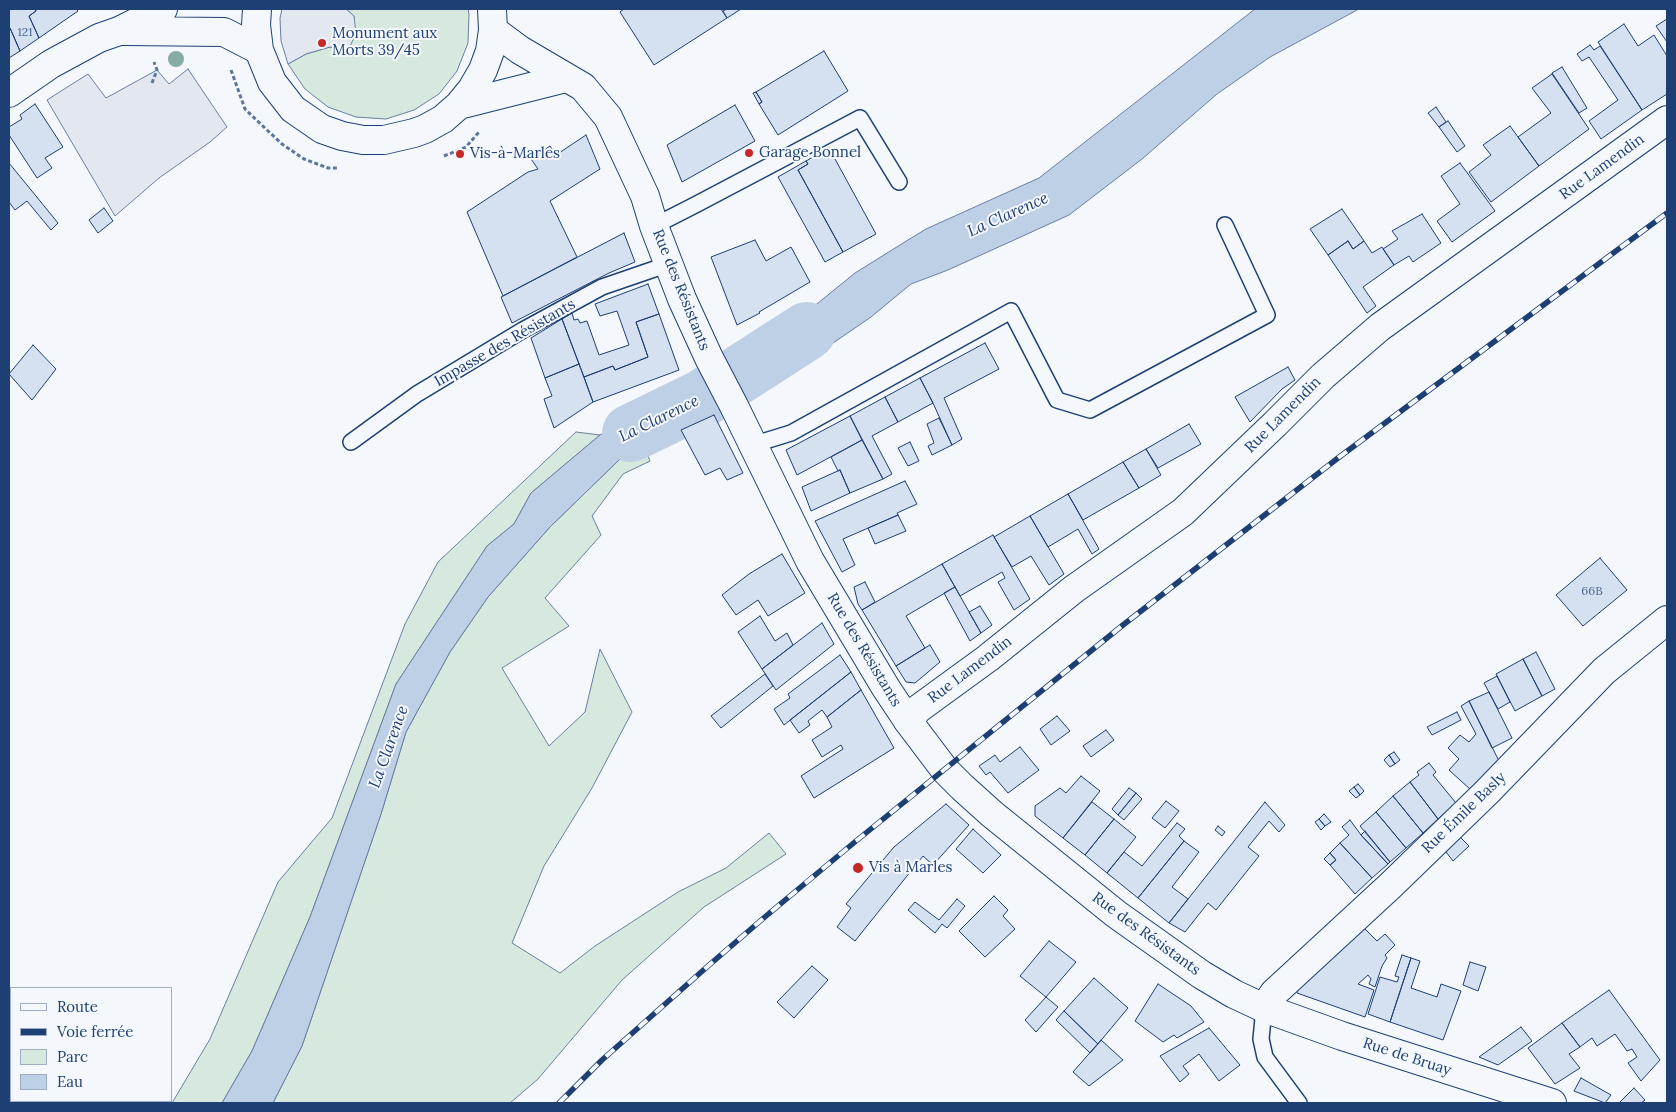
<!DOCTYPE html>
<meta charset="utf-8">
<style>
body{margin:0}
#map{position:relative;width:1676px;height:1112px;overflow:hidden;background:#f4f7fb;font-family:Lora,serif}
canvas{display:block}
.frame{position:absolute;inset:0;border:10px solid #1d3f73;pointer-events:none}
.legend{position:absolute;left:10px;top:987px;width:162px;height:115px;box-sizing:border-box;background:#f4f7fb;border:1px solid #9eadc5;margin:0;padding:6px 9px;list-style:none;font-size:15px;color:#1d3f73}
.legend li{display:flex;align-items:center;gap:10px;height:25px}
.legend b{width:25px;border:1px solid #9eadc5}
</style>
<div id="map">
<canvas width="1676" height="1112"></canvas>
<div class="frame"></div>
<ul class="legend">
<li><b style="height:6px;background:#f4f7fb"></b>Route</li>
<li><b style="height:6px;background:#1d3f73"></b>Voie ferrée</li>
<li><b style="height:14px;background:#d7e8df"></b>Parc</li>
<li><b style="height:14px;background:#bed0e5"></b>Eau</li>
</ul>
</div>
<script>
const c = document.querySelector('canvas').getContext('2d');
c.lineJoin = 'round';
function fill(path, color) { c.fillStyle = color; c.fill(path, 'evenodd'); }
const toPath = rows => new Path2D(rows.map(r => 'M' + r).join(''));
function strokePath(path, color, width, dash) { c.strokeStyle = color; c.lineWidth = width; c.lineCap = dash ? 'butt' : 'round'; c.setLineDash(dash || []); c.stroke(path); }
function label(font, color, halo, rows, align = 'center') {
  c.font = font + ' Lora,serif'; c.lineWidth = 4; c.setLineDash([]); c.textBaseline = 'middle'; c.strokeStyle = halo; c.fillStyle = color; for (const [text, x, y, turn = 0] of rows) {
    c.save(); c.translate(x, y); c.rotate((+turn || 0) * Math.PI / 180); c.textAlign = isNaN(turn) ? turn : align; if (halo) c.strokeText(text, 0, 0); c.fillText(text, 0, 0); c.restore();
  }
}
const green = toPath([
 [346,9,468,9,469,14,468,43,457,71,439,94,414,110,386,119,356,117,328,107,305,89,288,64,306,54,330,47,349,50,354,16,346,9],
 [576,432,600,435,531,493,514,524,487,546,396,684,310,917,252,1051,222,1103,172,1103,210,1039,278,882,332,818,405,624,438,562,576,432],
 [643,443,650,461,623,474,592,516,601,535,545,598,569,626,502,668,549,746,585,712,600,649,632,712,592,788,544,866,512,943,560,973,595,946,678,892,726,868,769,833,786,854,704,907,622,980,538,1079,510,1103,273,1103,302,1046,381,814,406,732,450,652,488,597,550,527,622,457,643,443],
 [11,1036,11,1101,137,1101,141,1103,9,1103,9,1038,11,1036]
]);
fill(green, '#d7e8df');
strokePath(green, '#687fa3', 1);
const parking = toPath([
 [282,9,346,9,354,16,356,34,348,50,330,47,306,54,288,64,281,41,280,18,282,9],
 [188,69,227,127,210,142,159,178,115,216,47,100,88,74,106,98,157,70,169,84,188,69]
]);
fill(parking, '#e3e8f0');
strokePath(parking, '#687fa3', 1);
const water = toPath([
 [1255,9,1359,9,1270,57,1217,94,1142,159,1069,215,948,270,911,284,871,317,817,354,751,394,735,363,754,355,855,273,908,240,926,229,1039,178,1255,9],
 [699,389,714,415,681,430,659,436,643,443,622,457,550,527,488,597,450,652,406,732,381,814,302,1046,276,1097,273,1103,222,1103,252,1051,310,917,396,684,487,546,514,524,531,493,600,435,629,420,699,389]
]);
fill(water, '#bed0e5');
strokePath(water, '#687fa3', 1);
strokePath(toPath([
 [631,433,703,398,807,331]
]), '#bed0e5', 58);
const building = toPath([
 [9,9,35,9,36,11,29,16,39,38,20,51,10,28,9,28,9,9],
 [35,9,76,9,78,11,39,38,29,16,36,11,35,9],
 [624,9,721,9,727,18,654,65,620,12,624,9],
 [727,9,741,9,727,18,723,11,727,9],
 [1667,19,1667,42,1656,26,1667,19],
 [1624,24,1638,46,1654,35,1667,56,1667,94,1642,110,1598,42,1624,24],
 [9,28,10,28,20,51,9,58,9,28],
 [1590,45,1594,50,1600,46,1642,110,1601,139,1589,121,1618,100,1589,57,1582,61,1577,54,1590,45],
 [824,51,848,91,778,135,759,104,762,102,756,92,824,51],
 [1562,67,1587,108,1579,113,1552,73,1562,67],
 [1552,74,1589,129,1539,166,1518,137,1551,113,1532,88,1552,74],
 [756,92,762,102,759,104,753,93,756,92],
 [35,104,63,147,45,158,52,168,37,178,9,135,9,127,22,119,20,115,35,104],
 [735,105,755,141,682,182,667,145,735,105],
 [1436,107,1446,122,1439,127,1428,113,1436,107],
 [1448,121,1465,146,1457,152,1439,127,1448,121],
 [1510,126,1539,166,1491,202,1469,172,1491,155,1483,145,1510,126],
 [586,135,600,169,550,201,577,257,503,296,467,212,528,172,538,169,531,159,550,146,556,155,586,135],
 [829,148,876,234,843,252,798,170,808,164,806,161,829,148],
 [806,161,808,164,798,170,843,252,825,262,778,177,806,161],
 [9,163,58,223,51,230,27,201,15,210,9,202,9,163],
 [1460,163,1495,211,1452,242,1437,221,1460,204,1441,176,1460,163],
 [104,208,113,221,98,233,89,220,104,208],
 [1342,209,1364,241,1353,249,1348,241,1328,255,1310,229,1342,209],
 [1422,214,1441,243,1413,262,1409,256,1394,265,1383,249,1398,239,1392,231,1422,214],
 [624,233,635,262,609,273,512,323,501,297,624,233],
 [755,240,766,261,791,247,810,282,759,312,760,313,737,325,711,257,755,240],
 [1348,241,1353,249,1364,241,1372,253,1382,247,1394,265,1363,287,1376,306,1367,313,1328,255,1348,241],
 [648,284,659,314,636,322,648,357,615,370,613,366,584,377,562,319,572,313,574,320,578,319,580,323,587,321,599,355,629,345,617,311,600,316,595,304,648,284],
 [659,314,679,370,593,402,584,377,613,366,615,370,648,357,636,322,659,314],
 [562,319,579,364,545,378,531,338,562,319],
 [985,343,999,369,944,398,962,439,952,445,933,403,920,378,985,343],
 [33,345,56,369,32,400,9,374,33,345],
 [579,364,593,402,554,428,544,399,552,396,545,378,579,364],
 [1288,367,1295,380,1282,389,1250,422,1235,397,1288,367],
 [920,378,933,403,898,422,885,397,920,378],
 [885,397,898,422,872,436,892,474,883,479,850,416,885,397],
 [714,415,743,473,727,480,720,468,705,475,681,430,714,415],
 [850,416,862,440,797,475,786,450,850,416],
 [939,418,952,445,932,455,928,446,934,443,927,424,939,418],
 [1189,424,1201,444,1158,468,1146,449,1189,424],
 [862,440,883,479,850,493,840,470,838,471,831,457,862,440],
 [910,442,919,461,908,466,898,448,910,442],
 [1146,449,1161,475,1139,488,1123,462,1146,449],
 [1123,462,1139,488,1083,520,1068,494,1123,462],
 [840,470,850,493,811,511,802,487,840,470],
 [905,481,917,504,897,513,898,515,843,539,855,565,842,572,815,521,905,481],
 [1068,494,1099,549,1092,554,1078,529,1048,547,1030,516,1068,494],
 [898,515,906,531,875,544,868,528,898,515],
 [1030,516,1064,574,1049,585,1031,556,1012,567,994,537,1030,516],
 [993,535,1030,599,1014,610,998,582,1005,578,1002,572,960,596,942,564,993,535],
 [782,554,805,593,768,616,758,600,736,615,722,595,749,574,782,554],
 [1600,558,1627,590,1583,626,1556,595,1600,558],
 [942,564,955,587,906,616,925,648,896,666,862,610,942,564],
 [865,582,875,602,862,610,858,604,854,587,865,582],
 [955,587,981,633,970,641,944,593,955,587],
 [980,606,992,625,981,633,969,612,980,606],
 [760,616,775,641,787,633,793,645,762,669,738,632,760,616],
 [822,623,834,644,776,690,762,669,822,623],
 [930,645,940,662,915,683,906,682,896,666,930,645],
 [1536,652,1555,689,1542,696,1523,659,1536,652],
 [840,655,851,672,784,725,774,709,790,698,788,694,840,655],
 [1523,659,1542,696,1515,711,1496,674,1523,659],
 [851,672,861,690,827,717,822,710,808,721,810,725,799,733,790,720,851,672],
 [765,674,773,686,721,728,711,716,765,674],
 [1497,676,1510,702,1498,709,1484,683,1497,676],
 [861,690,894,748,814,798,801,776,843,749,841,745,822,757,812,740,832,727,827,717,861,690],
 [1489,692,1512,738,1492,748,1469,701,1489,692],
 [1469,701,1499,761,1471,790,1449,770,1459,759,1448,748,1460,735,1469,742,1476,734,1461,706,1469,701],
 [1457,712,1461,720,1432,735,1427,727,1457,712],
 [1057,716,1070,731,1051,745,1040,729,1057,716],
 [1106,730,1114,740,1091,757,1083,746,1106,730],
 [1020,747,1039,770,1008,793,990,772,986,775,979,766,995,755,1000,762,1020,747],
 [1394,752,1400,760,1395,764,1389,755,1394,752],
 [1389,755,1395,764,1390,767,1384,760,1389,755],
 [1429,763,1436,772,1433,775,1456,803,1438,819,1410,782,1419,775,1417,772,1429,763],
 [1081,776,1100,791,1063,838,1035,816,1035,806,1060,788,1066,793,1081,776],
 [1410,782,1438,819,1423,833,1393,796,1410,782],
 [1358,784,1364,791,1360,795,1354,787,1358,784],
 [1354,787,1360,795,1356,798,1349,791,1354,787],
 [1129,788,1136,793,1118,815,1112,809,1129,788],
 [1136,793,1142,799,1124,820,1118,815,1136,793],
 [1393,796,1423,833,1406,848,1376,812,1393,796],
 [1166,801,1179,811,1165,828,1152,818,1166,801],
 [1092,802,1114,819,1085,855,1063,838,1092,802],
 [1265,802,1285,825,1279,832,1269,821,1248,847,1259,856,1216,910,1208,903,1185,932,1169,923,1265,802],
 [946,804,969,825,933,865,923,856,855,941,837,927,851,908,846,904,894,847,946,804],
 [1376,812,1406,848,1390,862,1360,826,1376,812],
 [1324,814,1331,822,1325,826,1319,819,1324,814],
 [1114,819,1136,837,1107,873,1085,855,1114,819],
 [1319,819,1325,826,1321,830,1315,822,1319,819],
 [1350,820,1361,835,1388,864,1372,878,1340,843,1349,835,1342,827,1350,820],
 [1177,823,1185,829,1179,836,1184,841,1138,898,1107,873,1124,852,1142,866,1177,823],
 [1218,826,1225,832,1222,836,1215,830,1218,826],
 [973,829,1001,855,983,873,956,849,973,829],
 [1365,831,1390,862,1388,864,1361,835,1365,831],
 [1458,835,1469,846,1453,861,1443,848,1458,835],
 [1184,841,1199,852,1172,887,1188,899,1169,923,1138,898,1184,841],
 [1340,843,1372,878,1355,894,1330,865,1336,860,1330,853,1340,843],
 [1330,853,1336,860,1330,865,1324,859,1330,853],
 [994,896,1008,910,1003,916,1015,929,985,957,959,931,994,896],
 [957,899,965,906,947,928,942,924,935,933,908,910,915,902,939,920,957,899],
 [1360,924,1377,941,1385,934,1395,945,1385,955,1387,958,1382,966,1375,987,1369,984,1371,979,1368,975,1358,984,1374,990,1365,1017,1297,993,1296,984,1360,924],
 [1049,941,1076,962,1046,997,1020,976,1049,941],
 [1402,955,1411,958,1390,1022,1368,1014,1380,977,1397,982,1399,977,1395,976,1402,955],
 [1411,958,1420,961,1411,988,1437,997,1441,984,1461,991,1443,1040,1390,1022,1411,958],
 [1470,962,1486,967,1478,991,1463,985,1470,962],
 [812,966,828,980,794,1018,777,1002,812,966],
 [1094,978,1128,1008,1098,1044,1064,1011,1094,978],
 [1158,984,1191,1006,1204,1022,1177,1038,1174,1035,1163,1042,1135,1021,1158,984],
 [1609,990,1660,1060,1641,1081,1628,1063,1637,1057,1632,1049,1627,1051,1615,1034,1597,1046,1592,1038,1580,1047,1562,1023,1609,990],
 [1046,997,1058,1007,1036,1032,1025,1020,1046,997],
 [1064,1011,1098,1044,1090,1053,1056,1020,1064,1011],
 [1562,1023,1580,1047,1569,1054,1580,1068,1555,1084,1528,1048,1562,1023],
 [1521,1027,1532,1041,1498,1065,1479,1057,1521,1027],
 [1209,1028,1240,1065,1219,1081,1199,1054,1183,1066,1189,1074,1180,1082,1160,1056,1209,1028],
 [1101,1040,1123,1060,1089,1086,1073,1072,1101,1040],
 [1581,1078,1611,1095,1605,1103,1574,1091,1581,1078],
 [1634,1088,1645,1100,1641,1103,1619,1103,1634,1088]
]);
fill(building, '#d5e0f0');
strokePath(building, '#1d3f73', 1);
const lane = toPath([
 [654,226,697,204,860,118,899,182],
 [351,442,417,394,523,330,602,287,669,264],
 [752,445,791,433,1011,311,1057,400,1090,410,1267,315,1225,225],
 [1264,1008,1261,1039,1265,1057,1299,1103]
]);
const street = toPath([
 [908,721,918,709,988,658,1074,589,1183,512,1275,424,1323,376,1380,327,1667,120],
 [1264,1008,1274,993,1390,886,1487,792,1604,671,1667,620]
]);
const secondary = toPath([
 [257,9,256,25,259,50,272,82,293,109,322,129,342,136,363,140,384,140,414,133,425,129,443,119,459,105,472,89,483,70,490,51,493,30,492,9],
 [493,30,520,50,583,87,608,117,645,196,654,226,682,299,709,358,734,406,810,561,886,688,908,721,945,770,962,787,992,814,1116,914,1202,975,1234,994,1264,1008,1342,1036,1552,1103],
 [125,31,224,32,259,50],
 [9,93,51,64,99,38,119,31,163,9],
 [459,105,566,78]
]);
strokePath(lane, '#1d3f73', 18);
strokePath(street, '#1d3f73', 30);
strokePath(secondary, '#1d3f73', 30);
strokePath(toPath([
 [231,70,245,109,267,130,282,144,304,159,328,168,337,168],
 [152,83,157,70,154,62],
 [444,156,466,147,479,132]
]), '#5e769c', 3, [4, 2.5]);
strokePath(lane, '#f4f7fb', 15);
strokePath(street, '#f4f7fb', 28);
strokePath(secondary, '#f4f7fb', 28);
const rail = toPath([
 [559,1103,602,1060,708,966,766,916,856,841,1123,625,1338,458,1667,213]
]);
strokePath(rail, '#1d3f73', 5.5);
strokePath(rail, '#f4f7fb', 4, [11]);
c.fillStyle = '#86aba6';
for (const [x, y] of [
 [176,59]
]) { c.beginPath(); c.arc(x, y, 8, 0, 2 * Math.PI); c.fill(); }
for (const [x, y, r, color] of [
 [322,43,5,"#c62828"],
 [749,153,5,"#c62828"],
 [460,154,5,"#c62828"],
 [858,868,6,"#c62828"]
]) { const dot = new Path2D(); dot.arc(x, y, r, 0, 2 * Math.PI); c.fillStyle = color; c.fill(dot); strokePath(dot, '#f4f7fb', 2); }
label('12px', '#4b6792', null, [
 ["121",25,33],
 ["66B",1592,592]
]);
label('15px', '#1d3f73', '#f4f7fb', [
 ["Monument aux",332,34],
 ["Morts 39/45",332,51],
 ["Garage Bonnel",759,153],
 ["Vis-à-Marles",470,154],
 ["Vis à Marles",869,868]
], 'left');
label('15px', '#1d3f73', '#f4f7fb', [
 ["Rue Lamendin",1602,167,-36],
 ["Rue des Résistants",681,290,68],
 ["Impasse des Résistants",505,343,-30],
 ["Rue Lamendin",1283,415,-45],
 ["Rue des Résistants",864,650,59],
 ["Rue Lamendin",970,670,-37],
 ["Rue Émile Basly",1464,813,-44],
 ["Rue des Résistants",1146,934,36],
 ["Rue de Bruay",1407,1057,18]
]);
label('italic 16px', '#1d3f73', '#f4f7fb', [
 ["La Clarence",1008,215,-24],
 ["La Clarence",659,419,-26],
 ["La Clarence",389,747,-70]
]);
</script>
